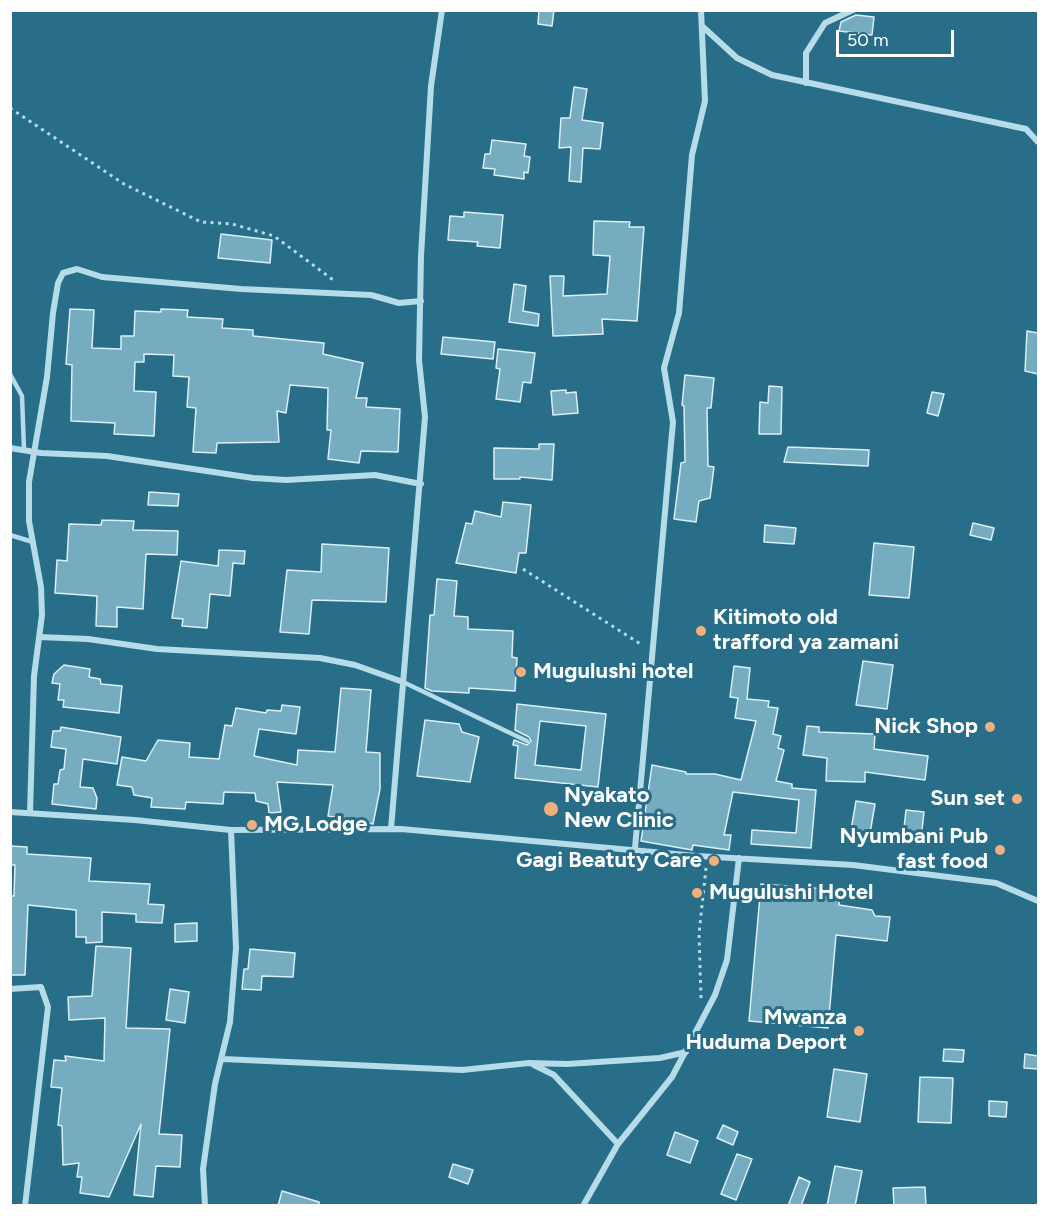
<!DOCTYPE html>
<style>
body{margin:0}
#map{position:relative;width:1049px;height:1216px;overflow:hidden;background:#296e89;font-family:Figtree,sans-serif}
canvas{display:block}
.frame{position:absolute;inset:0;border:12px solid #fff;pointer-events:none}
.scale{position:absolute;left:836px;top:30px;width:118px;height:27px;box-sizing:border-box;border:3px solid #fff;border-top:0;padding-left:8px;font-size:18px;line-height:21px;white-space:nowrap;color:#fff;-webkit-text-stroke:4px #296e89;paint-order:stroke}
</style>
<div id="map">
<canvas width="1049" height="1216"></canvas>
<div class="frame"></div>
<div class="scale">50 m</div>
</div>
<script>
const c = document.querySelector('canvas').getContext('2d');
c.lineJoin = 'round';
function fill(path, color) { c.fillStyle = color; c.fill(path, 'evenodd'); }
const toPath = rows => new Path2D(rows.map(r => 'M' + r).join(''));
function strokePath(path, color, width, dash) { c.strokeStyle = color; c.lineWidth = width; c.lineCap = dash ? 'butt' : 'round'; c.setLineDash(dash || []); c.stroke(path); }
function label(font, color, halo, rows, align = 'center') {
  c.font = font + ' Figtree,sans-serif'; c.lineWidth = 6; c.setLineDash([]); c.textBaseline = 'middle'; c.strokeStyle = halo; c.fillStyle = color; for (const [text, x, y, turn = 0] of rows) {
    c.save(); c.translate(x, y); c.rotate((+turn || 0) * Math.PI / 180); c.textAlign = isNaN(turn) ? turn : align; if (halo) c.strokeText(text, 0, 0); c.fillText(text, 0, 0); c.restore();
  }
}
const building = toPath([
 [539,10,554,10,552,26,538,24,539,10],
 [856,15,874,17,872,35,839,31,841,22,856,15],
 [574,87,587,89,582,120,603,123,600,149,583,148,581,182,569,181,571,147,559,148,561,118,570,118,574,87],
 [492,140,526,144,524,156,530,157,528,173,524,172,524,179,494,175,495,169,483,168,485,154,490,154,492,140],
 [464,212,503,215,500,248,477,246,478,242,448,240,450,216,464,217,464,212],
 [594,221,630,222,629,227,644,227,637,321,602,319,603,334,553,336,550,276,564,276,563,296,607,294,610,256,593,255,594,221],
 [221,234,272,240,270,263,218,258,221,234],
 [514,284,526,286,523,311,539,314,538,326,509,322,514,284],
 [70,309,94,310,92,348,121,349,121,336,134,336,135,311,161,312,161,309,188,310,187,317,223,319,222,328,253,330,253,336,324,343,323,354,363,363,356,398,367,398,366,407,400,409,398,452,361,451,359,463,328,459,331,430,327,430,328,388,290,385,286,413,277,411,279,442,217,443,216,453,193,452,196,408,187,407,189,377,173,376,174,355,144,354,144,362,135,362,134,391,156,392,154,436,114,434,115,423,71,421,72,365,66,364,70,309],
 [1027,331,1038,333,1038,374,1025,371,1027,331],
 [443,337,495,342,493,359,441,354,443,337],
 [498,349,535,353,531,383,523,382,520,402,496,399,500,369,496,368,498,349],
 [685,375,714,378,711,408,707,408,708,466,714,467,710,498,699,501,696,522,674,519,681,463,685,462,684,406,682,405,685,375],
 [769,386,782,387,781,434,759,434,760,402,768,403,769,386],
 [566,390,566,393,576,392,578,413,553,415,551,391,566,390],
 [932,392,944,394,938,416,927,413,932,392],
 [539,444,554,444,552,480,520,477,520,479,494,479,494,448,539,449,539,444],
 [788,447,869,450,868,466,784,462,788,447],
 [149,492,179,494,178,506,148,505,149,492],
 [503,502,531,505,526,553,519,553,516,573,456,563,466,523,472,524,475,511,501,517,503,502],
 [102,520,134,521,133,530,178,531,177,555,146,554,143,609,117,607,117,627,96,626,97,596,55,593,57,560,67,561,69,524,101,525,102,520],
 [973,523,994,528,991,540,970,535,973,523],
 [765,525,796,528,794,544,764,542,765,525],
 [874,543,914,547,909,598,869,595,874,543],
 [322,544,389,548,386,602,312,600,309,634,280,632,287,570,321,572,322,544],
 [219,550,245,551,244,564,233,563,230,596,210,594,207,628,182,626,183,619,172,618,181,561,218,566,219,550],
 [437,579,457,581,454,616,468,617,468,629,513,631,512,657,517,658,515,691,469,688,469,693,432,691,425,688,430,615,434,615,437,579],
 [863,661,893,665,887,709,856,705,863,661],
 [64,665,90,669,89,677,100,679,101,684,122,686,119,713,63,707,64,700,58,700,60,684,52,683,54,674,64,665],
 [734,666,750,668,747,699,769,701,768,707,778,708,773,734,781,736,778,748,784,750,776,781,792,784,792,788,816,790,811,848,751,844,752,830,796,833,799,800,733,792,724,835,731,835,729,850,693,845,692,850,641,841,652,765,686,772,686,774,715,774,741,780,756,721,735,718,738,698,730,697,734,666],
 [341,688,371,690,366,752,380,753,380,789,373,824,328,816,333,785,277,782,281,812,269,813,268,804,256,801,255,793,224,792,223,804,186,802,185,809,151,807,152,798,134,795,132,787,117,785,122,757,146,761,158,740,190,743,189,757,219,759,225,725,232,726,236,708,266,713,267,710,281,711,282,705,300,707,296,734,259,729,254,756,297,765,298,750,335,752,341,688],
 [517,704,606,714,598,787,515,778,518,746,513,745,514,740,527,745,531,741,529,737,515,730,517,704],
 [540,721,586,726,581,770,535,765,540,721],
 [425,720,459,724,462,732,479,737,470,782,417,776,425,720],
 [807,726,819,727,819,732,875,734,874,749,928,756,925,780,865,772,865,782,826,781,827,758,803,755,807,726],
 [61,727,121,737,117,764,83,759,80,787,93,788,97,798,96,809,52,804,54,784,58,784,60,770,64,769,66,749,51,747,53,731,60,731,61,727],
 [856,801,875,804,869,839,850,836,856,801],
 [906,810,924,812,921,839,903,837,906,810],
 [10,846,27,847,27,854,91,858,89,881,150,884,148,904,164,905,162,923,136,922,136,914,102,912,102,942,86,943,86,937,76,937,76,910,28,905,25,975,10,975,10,896,14,896,15,865,10,865,10,846],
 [761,884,840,890,839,905,872,910,875,916,890,917,887,941,836,935,828,1028,749,1021,761,884],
 [197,923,197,941,175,942,175,924,197,923],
 [96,946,131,948,126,1028,170,1029,159,1134,182,1135,180,1167,156,1166,153,1197,134,1195,141,1124,109,1197,80,1193,82,1177,77,1177,79,1163,63,1165,62,1126,58,1125,62,1088,51,1087,54,1060,66,1061,65,1056,104,1061,105,1018,69,1020,68,997,92,996,96,946],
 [250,949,295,953,293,977,262,976,261,990,242,989,244,969,248,969,250,949],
 [170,989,189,992,185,1023,166,1020,170,989],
 [944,1049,964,1050,963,1062,943,1061,944,1049],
 [1025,1054,1038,1056,1038,1069,1024,1068,1025,1054],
 [834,1069,867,1074,860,1122,827,1117,834,1069],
 [920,1077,953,1078,951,1123,918,1122,920,1077],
 [989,1101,1007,1102,1006,1117,989,1116,989,1101],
 [723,1125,738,1132,733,1145,717,1138,723,1125],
 [675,1132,698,1141,690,1163,667,1155,675,1132],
 [737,1154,752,1159,736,1200,721,1194,737,1154],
 [453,1164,473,1170,468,1184,449,1177,453,1164],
 [835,1166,862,1171,855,1206,827,1206,835,1166],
 [799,1177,810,1182,801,1206,788,1206,799,1177],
 [925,1187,926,1206,894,1206,893,1188,925,1187],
 [282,1191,319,1202,319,1206,278,1206,282,1191]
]);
fill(building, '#75acc0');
strokePath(building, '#daeff7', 1.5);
strokePath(toPath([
 [10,108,124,184,201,222,232,224,274,236,336,282],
 [523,569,642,645],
 [701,998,699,934,706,868]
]), '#b6dbe9', 3, [3, 4.5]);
strokePath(toPath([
 [10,374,22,396,24,449],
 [10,535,33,542],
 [403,682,527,741]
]), '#b6dbe9', 4.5);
strokePath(toPath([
 [702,26,737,58,772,75,1026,129,1038,142],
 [806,83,806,53,825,23,853,10],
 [10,448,41,453,107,456,253,478,286,480,375,475,421,484],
 [39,637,88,639,157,649,320,658,355,665,403,682],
 [10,812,135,820,231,830,401,829,697,856,853,865,996,883,1038,901],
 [30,813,34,676,42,615,41,587,29,521,29,482,47,377,53,313,58,283,63,273,77,269,102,277,241,289,371,295,399,303,421,301],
 [391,829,425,417,419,360,421,256,431,86,442,10],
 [635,848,673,422,664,368,679,313,692,155,705,101,701,10],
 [10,989,41,987,48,1007,25,1206],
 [223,1059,462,1070,529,1063,567,1064,660,1058,686,1052],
 [534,1065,554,1075,618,1144],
 [205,1206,203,1169,215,1084,230,1022,236,948,231,830],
 [583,1206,618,1144,672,1077,715,995,727,960,739,858]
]), '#b6dbe9', 6);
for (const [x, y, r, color] of [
 [701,631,6,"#f0af7d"],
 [521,672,6,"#f0af7d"],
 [990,727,6,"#f0af7d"],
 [1017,799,6,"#f0af7d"],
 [551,809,8,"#f0af7d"],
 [252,825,6,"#f0af7d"],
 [1000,850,6,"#f0af7d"],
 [714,861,6,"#f0af7d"],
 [697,893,6,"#f0af7d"],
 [859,1031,6,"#f0af7d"]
]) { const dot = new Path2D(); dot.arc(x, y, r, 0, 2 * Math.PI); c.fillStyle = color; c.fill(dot); strokePath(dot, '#296e89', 2); }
label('bold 22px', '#fff', '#296e89', [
 ["Kitimoto old",713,618],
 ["trafford ya zamani",713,643],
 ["Mugulushi hotel",533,672],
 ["Nick Shop",978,727,"right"],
 ["Nyakato",564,796],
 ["New Clinic",564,821],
 ["Sun set",1005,799,"right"],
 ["MG Lodge",264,825],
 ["Nyumbani Pub",988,837,"right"],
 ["fast food",988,862,"right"],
 ["Gagi Beatuty Care",702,861,"right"],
 ["Mugulushi Hotel",709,893],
 ["Mwanza",847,1018,"right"],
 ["Huduma Deport",847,1043,"right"]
], 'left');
</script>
